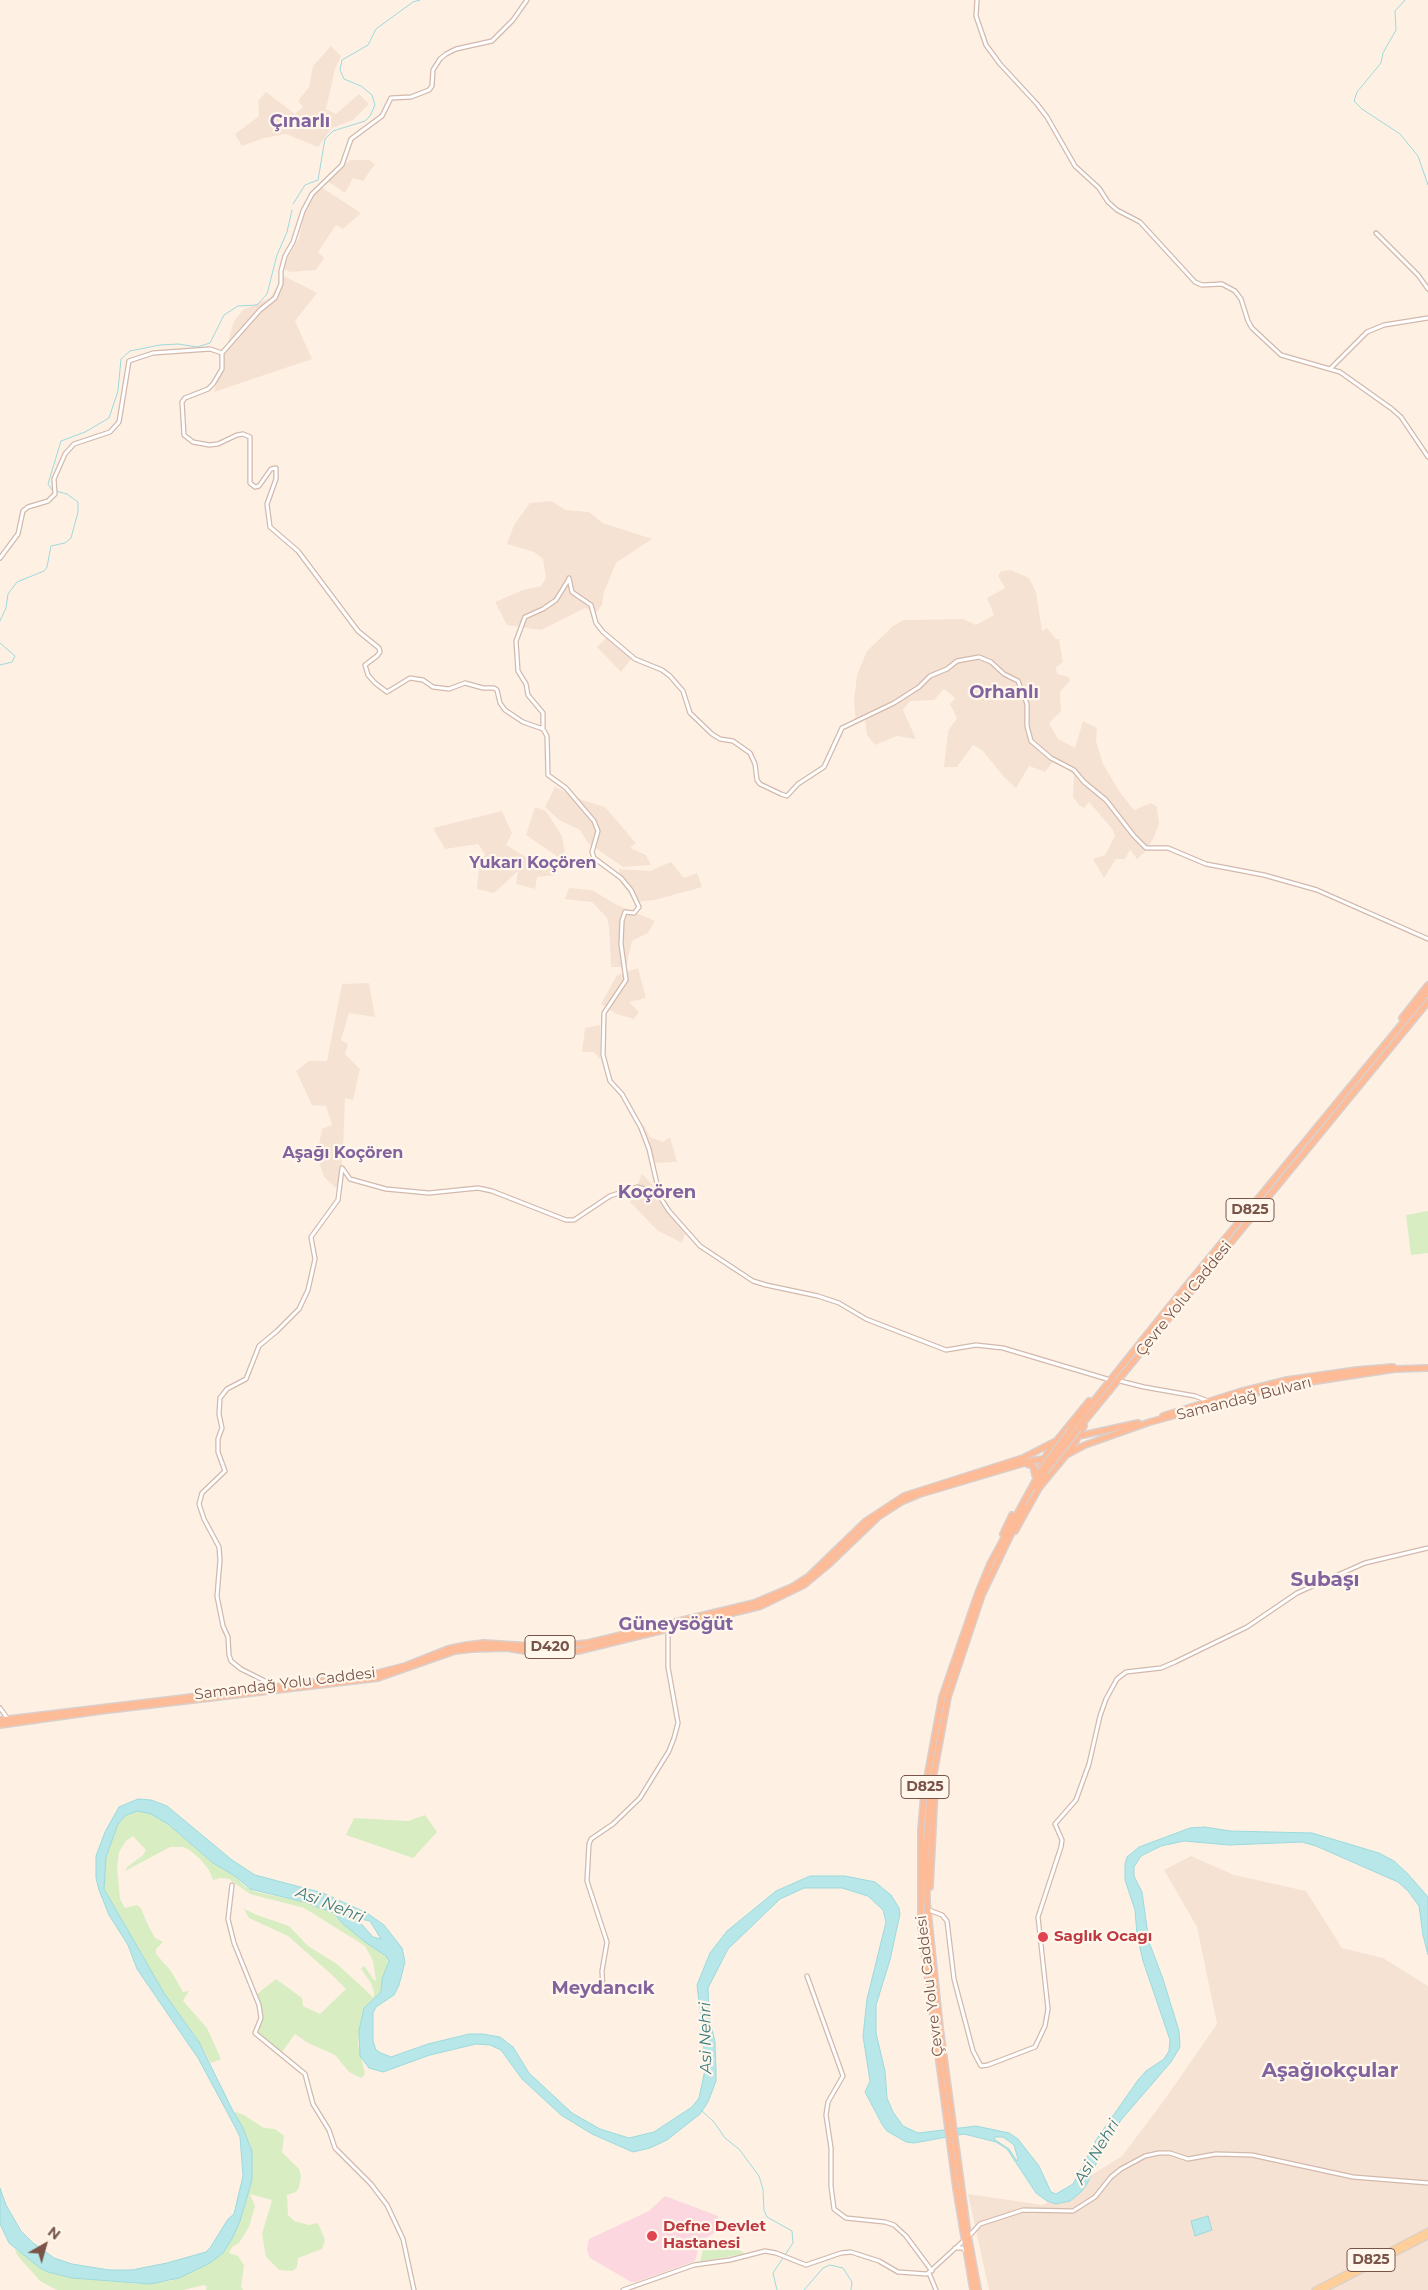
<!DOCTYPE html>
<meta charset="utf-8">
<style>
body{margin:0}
#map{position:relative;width:1428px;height:2290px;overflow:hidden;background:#fef1e4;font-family:Montserrat,sans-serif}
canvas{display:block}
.north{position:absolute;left:20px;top:2220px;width:50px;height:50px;-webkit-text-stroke:4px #fff6ec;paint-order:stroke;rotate:38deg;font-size:14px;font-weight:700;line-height:20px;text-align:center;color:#795448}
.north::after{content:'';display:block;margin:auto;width:18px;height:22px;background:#795448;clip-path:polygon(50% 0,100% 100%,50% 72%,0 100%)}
</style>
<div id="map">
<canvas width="1428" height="2290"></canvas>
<div class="north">N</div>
</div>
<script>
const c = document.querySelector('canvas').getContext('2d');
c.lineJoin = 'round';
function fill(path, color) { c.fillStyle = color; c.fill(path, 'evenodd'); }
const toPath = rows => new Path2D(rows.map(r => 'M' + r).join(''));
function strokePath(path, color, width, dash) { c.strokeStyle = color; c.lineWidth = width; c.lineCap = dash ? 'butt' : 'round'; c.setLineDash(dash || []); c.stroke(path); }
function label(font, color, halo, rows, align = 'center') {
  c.font = font + ' Montserrat,sans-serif'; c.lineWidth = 4.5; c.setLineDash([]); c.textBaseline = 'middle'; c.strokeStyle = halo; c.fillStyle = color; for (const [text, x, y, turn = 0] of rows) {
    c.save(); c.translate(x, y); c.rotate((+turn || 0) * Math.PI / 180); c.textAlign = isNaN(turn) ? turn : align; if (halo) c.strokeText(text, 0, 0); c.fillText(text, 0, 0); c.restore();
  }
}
fill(toPath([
 [331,46,341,56,335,69,326,109,336,114,359,94,369,104,353,120,332,128,318,147,286,134,264,138,242,146,235,134,259,116,258,101,266,92,295,114,303,107,298,101,309,87,313,66],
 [350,160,369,160,375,164,363,181,353,178,345,193,327,181],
 [321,187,361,213,343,229,336,225,318,252,324,258,316,270,290,272,284,269,288,257,299,238,304,214,312,192],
 [284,276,317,293,295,321,312,359,214,392,234,321,243,310,270,298],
 [551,501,566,510,589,512,603,523,652,539,616,563,604,592,602,605,597,612,585,608,541,630,507,625,495,602,523,590,541,586,546,578,543,559,534,552,507,544,514,525,530,503],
 [1011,570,1029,578,1036,592,1042,631,1047,628,1056,639,1059,639,1063,662,1056,667,1057,674,1069,677,1070,681,1060,692,1061,711,1049,723,1058,739,1075,748,1083,721,1097,728,1096,741,1103,764,1119,791,1134,810,1151,803,1157,807,1159,824,1153,839,1144,853,1137,859,1130,850,1125,859,1116,859,1104,878,1093,859,1105,855,1115,836,1113,830,1089,802,1084,808,1079,805,1073,797,1074,775,1067,768,1053,762,1045,772,1029,766,1016,788,1004,777,982,750,973,745,957,767,944,767,948,731,957,718,950,704,955,698,944,689,934,700,910,701,903,710,916,739,897,736,875,745,867,735,865,720,856,724,854,701,857,675,867,651,893,626,903,620,963,619,976,625,994,615,987,598,1005,588,998,576,1001,571],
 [610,634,634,655,621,672,597,647],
 [555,787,582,800,605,807,636,843,630,848,646,855,651,865,623,867,588,843,580,830,559,820,545,807],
 [535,807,546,811,562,836,565,852,558,857,526,835],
 [502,811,512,833,506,845,529,859,549,860,555,875,537,877,535,889,516,884,518,871,494,893,477,889,479,867,485,854,478,844,445,849,433,828],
 [671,862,684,878,697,873,702,887,655,900,635,902,621,883,619,869,650,871],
 [569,888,592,890,617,905,655,921,648,933,632,941,626,967,611,967,609,927,607,918,592,902,565,899],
 [638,968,646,998,629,1002,639,1012,634,1019,616,1014,601,1004,617,975],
 [369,983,375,1017,349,1013,341,1040,348,1044,345,1054,360,1069,353,1100,345,1098,343,1150,341,1153,343,1172,340,1186,335,1187,324,1177,317,1155,322,1129,332,1125,326,1106,312,1105,296,1071,309,1061,327,1061,342,984],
 [600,1025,600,1059,594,1052,582,1052,585,1028],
 [642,1122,650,1137,663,1142,670,1137,677,1162,655,1163],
 [642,1174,661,1193,658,1200,685,1234,682,1243,657,1230,630,1202],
 [1191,1856,1234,1875,1306,1891,1342,1948,1383,1958,1428,1986,1428,2290,989,2290,968,2194,1043,2205,1122,2156,1165,2099,1217,2024,1197,1927,1164,1870]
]), '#f6e2d2');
fill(toPath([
 [665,2196,718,2216,719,2230,700,2242,695,2261,636,2282,631,2282,590,2258,587,2250,589,2239,649,2211]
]), '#fcd7df');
fill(toPath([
 [1428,1211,1428,1253,1411,1255,1406,1215],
 [138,1811,151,1814,168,1824,213,1863,235,1876,245,1887,256,1892,304,1902,334,1913,342,1923,388,1958,386,1971,382,1979,381,1992,363,2010,358,2044,365,2074,361,2078,349,2072,335,2055,308,2043,295,2034,282,2052,258,2033,262,2016,257,1994,276,1979,302,1998,303,2006,320,2014,346,1989,331,1974,288,1936,249,1918,244,1909,257,1915,289,1926,308,1946,337,1964,374,1998,374,1992,371,1983,361,1969,363,1966,365,1967,374,1980,376,1980,373,1961,365,1946,304,1908,250,1894,229,1879,221,1878,213,1880,209,1870,200,1859,188,1849,182,1847,170,1847,125,1871,127,1867,143,1855,146,1850,133,1836,126,1841,119,1852,117,1867,120,1899,125,1908,137,1905,141,1908,146,1921,155,1938,163,1942,156,1949,156,1954,171,1971,183,1992,189,1991,183,2000,184,2002,207,2028,221,2059,211,2063,194,2034,164,1993,104,1889,106,1857,118,1824,125,1815],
 [425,1815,437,1832,413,1858,346,1835,354,1818,408,1821],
 [236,2112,244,2115,264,2128,275,2129,284,2136,282,2152,299,2169,301,2176,299,2188,296,2192,287,2195,288,2215,294,2221,309,2225,318,2223,325,2240,322,2249,298,2258,297,2267,293,2271,279,2270,266,2257,262,2234,272,2200,250,2194,255,2206,249,2227,239,2243,232,2247,229,2253,238,2256,244,2265,241,2287,243,2290,206,2290,207,2287,204,2285,183,2290,57,2290,40,2281,17,2255,15,2249,48,2272,72,2278,141,2284,170,2281,210,2263,223,2253,233,2237,242,2214,252,2180,251,2146,235,2113],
 [727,2239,731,2245,744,2253,743,2254,700,2262,705,2241]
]), '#d8edc2');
const water = toPath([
 [138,1799,151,1800,167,1806,232,1860,255,1875,323,1893,367,1913,384,1925,402,1948,405,1962,399,1985,394,1995,376,2007,373,2013,373,2041,376,2050,381,2053,391,2057,428,2044,469,2034,483,2034,500,2037,513,2047,529,2073,572,2113,600,2129,629,2138,654,2132,692,2107,699,2098,705,2070,703,2035,697,1985,710,1953,727,1931,776,1891,810,1876,845,1876,875,1882,891,1895,899,1908,900,1914,890,1960,876,2005,876,2033,885,2071,887,2098,893,2112,903,2126,918,2133,976,2126,1009,2133,1018,2139,1039,2166,1051,2192,1056,2194,1073,2184,1096,2140,1138,2080,1146,2071,1164,2059,1169,2051,1170,2040,1143,1961,1137,1935,1135,1910,1125,1880,1125,1864,1127,1857,1139,1847,1190,1828,1205,1827,1230,1831,1312,1833,1379,1853,1394,1861,1407,1873,1428,1897,1428,1955,1423,1935,1419,1906,1408,1891,1398,1882,1316,1846,1302,1842,1229,1845,1184,1841,1161,1846,1141,1856,1134,1867,1134,1876,1142,1892,1149,1942,1163,1979,1179,2031,1180,2047,1171,2062,1121,2120,1104,2146,1087,2184,1081,2192,1070,2201,1056,2204,1047,2201,1036,2193,1007,2149,996,2142,964,2134,914,2143,906,2142,887,2131,883,2126,865,2092,870,2081,863,2036,867,1999,886,1922,883,1910,868,1896,842,1888,804,1888,780,1899,728,1949,708,1988,709,2015,715,2042,716,2070,716,2081,708,2102,700,2114,667,2140,650,2148,633,2152,592,2134,561,2115,522,2079,501,2050,490,2045,476,2044,430,2055,383,2072,369,2068,360,2056,359,2031,364,2008,381,1992,382,1979,389,1961,386,1956,365,1942,342,1923,334,1913,304,1902,250,1889,235,1876,213,1863,168,1824,151,1814,138,1811,126,1815,118,1824,106,1857,104,1889,164,1993,199,2042,232,2109,243,2128,252,2151,252,2180,240,2221,233,2237,223,2253,210,2263,179,2278,150,2284,72,2278,48,2272,40,2268,9,2243,0,2224,0,2188,6,2205,21,2231,32,2242,54,2258,72,2264,109,2270,132,2270,167,2263,206,2252,210,2248,228,2219,234,2214,243,2176,240,2137,233,2123,198,2058,137,1969,128,1945,109,1915,99,1890,96,1878,96,1856,105,1832,119,1807,138,1799],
 [356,1918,370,1921,381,1939,373,1937,356,1918],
 [1003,2137,1014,2145,1018,2159,1017,2161,1009,2149,994,2139,995,2137,1003,2137],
 [1208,2216,1212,2230,1195,2236,1191,2221,1208,2216]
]);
fill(water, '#b7e7e9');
strokePath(water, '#9dd9dc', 1);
strokePath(toPath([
 [1405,0,1395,11,1396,30,1383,53,1381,63,1357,92,1354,101,1362,109,1400,134,1418,156,1428,185],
 [293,204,305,185,318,180,325,139,333,131,365,121,370,116,375,105,372,95,361,86,344,79,340,70,342,60,368,45,376,29,413,2,420,0],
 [0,621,6,608,8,594,17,582,44,571,47,567,51,546,65,543,71,538,78,512,78,502,67,494,52,490,48,484,61,441,85,432,109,418,118,391,121,359,130,351,160,345,178,344,197,347,210,343,224,315,238,306,257,305,267,294,277,255,287,232,292,210],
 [0,643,15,656,12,662,0,665],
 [702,2111,714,2122,725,2138,739,2149,759,2176,763,2189,764,2210,767,2217,792,2231,793,2243,773,2273,777,2290],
 [804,2290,823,2268,830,2265,843,2268,852,2282,851,2290]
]), '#9dd9dc', 1);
const tertiary = toPath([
 [527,0,513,20,492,41,456,49,446,54,440,59,433,70,432,86,429,90,411,97,391,98,382,116,351,139,342,165,312,194,303,211,293,242,285,256,281,271,281,284,275,298,260,310,222,353,222,369,213,384,208,389,185,398,182,402,184,435,193,442,209,445,218,444,237,435,243,434,250,437,250,483,255,487,259,486,271,469,276,468,276,479,267,504,270,527,298,551,358,631,379,648,380,652,377,656,365,665,368,675,375,683,387,692,410,678,423,680,433,687,449,689,465,683,483,688,494,688,497,690,500,703,505,710,523,722,543,729,547,736,548,775,566,788,594,821,598,831,592,852,594,858,621,878,631,890,639,907,634,913,625,912,622,921,621,944,626,980,604,1013,603,1055,610,1081,622,1094,641,1128,649,1149,660,1197,669,1211,700,1246,753,1281,766,1285,818,1296,839,1303,866,1319,946,1350,976,1345,1003,1348,1107,1379],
 [977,0,976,16,986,45,1000,64,1037,104,1047,117,1075,166,1099,188,1108,202,1117,210,1140,222,1195,282,1202,285,1222,284,1235,291,1241,299,1248,321,1252,328,1281,355,1340,372,1392,409,1401,417,1428,457],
 [1376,233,1418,275,1428,289],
 [1331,368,1367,332,1384,325,1428,318],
 [0,558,18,534,23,511,28,507,48,501,55,494,54,479,65,454,74,444,110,432,119,422,129,361,153,353,210,349,222,353],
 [569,578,572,592,591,605,596,623,603,632,635,659,662,670,670,676,683,691,690,713,712,734,720,739,733,741,750,753,755,764,757,780,760,784,781,794,787,796,798,784,824,767,842,728,894,703,919,687,930,676,947,669,957,661,979,657,991,662,1004,674,1018,681,1027,704,1027,726,1031,741,1051,758,1074,770,1084,782,1106,800,1134,836,1146,848,1168,848,1206,864,1264,875,1317,890,1428,939],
 [543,729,543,713,528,695,526,684,518,671,516,641,525,617,543,609,556,600,569,579],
 [343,1169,350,1179,386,1189,429,1193,478,1188,492,1191,566,1220,574,1220,610,1196,637,1187,645,1189,660,1197],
 [1120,1381,1144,1387,1195,1396,1208,1401],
 [271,1687,269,1683,241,1669,231,1661,229,1655,228,1637,223,1626,217,1596,220,1560,219,1547,204,1519,199,1504,202,1493,225,1471,218,1452,218,1439,222,1428,219,1414,220,1398,227,1389,246,1379,259,1346,277,1331,299,1309,308,1290,315,1259,311,1237,338,1200,342,1168],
 [0,1708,8,1719],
 [232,1885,228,1919,234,1943,259,2005,261,2018,255,2033,305,2074,313,2104,329,2130,335,2148,371,2184,387,2205,403,2239,414,2290],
 [929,1910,942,1915,947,1921,954,1979,973,2051,981,2066,988,2065,1035,2047,1045,2026,1048,2009,1038,1917,1061,1847,1062,1840,1055,1824,1076,1800,1089,1764,1100,1716,1106,1699,1117,1679,1126,1672,1161,1668,1175,1662,1247,1627,1297,1593,1365,1563,1428,1548],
 [807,1976,843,2076,828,2102,826,2115,831,2148,831,2186,834,2209,846,2218,885,2222,894,2225,906,2236,932,2271],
 [603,1991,602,1971,607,1942,587,1881,589,1844,591,1839,613,1824,640,1798,669,1751,674,1738,678,1723,668,1667,668,1628],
 [955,2248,963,2248,966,2252],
 [929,2273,936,2290],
 [623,2290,694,2265,730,2260,765,2251,776,2253,806,2265,841,2253,851,2252,879,2261,898,2272,927,2274,971,2234,980,2224,1023,2210,1073,2211,1095,2197,1111,2177,1121,2169,1145,2156,1159,2153,1170,2153,1188,2159,1216,2154,1252,2155,1353,2177,1428,2183]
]);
const primary = toPath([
 [1315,2290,1428,2231],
 [1323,2290,1428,2236]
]);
const trunk = toPath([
 [1402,1018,1428,985],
 [1163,1416,1239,1392,1287,1380,1357,1370,1393,1367],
 [1072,1428,1168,1308,1428,992],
 [1079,1428,1428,1002],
 [1024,1463,1033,1466,1035,1475],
 [1037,1473,1049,1450,1089,1401],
 [1036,1487,1045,1472],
 [1015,1531,1039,1488,1072,1448,1084,1426],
 [1003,1534,1012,1515],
 [0,1720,366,1676,405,1666,448,1649,467,1645,484,1643,548,1647,588,1643,754,1603,792,1587,809,1576,866,1521,904,1496,1023,1458,1056,1441,1138,1423],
 [0,1725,100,1711,378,1678,455,1651,472,1649,507,1648,537,1653,578,1651,761,1606,804,1585,828,1565,878,1517,903,1501,920,1494,1031,1461,1066,1455,1085,1445,1150,1422,1263,1391,1303,1383,1395,1369,1428,1368],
 [930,1887,935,1786],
 [973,2290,956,2188,921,1927,921,1830,924,1794,942,1697,978,1593,990,1564,1040,1472],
 [978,2290,968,2235,940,2028,927,1902,926,1851,930,1794,948,1697,982,1595,1024,1507]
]);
strokePath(tertiary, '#d3b9ac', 5.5);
strokePath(primary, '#d9cfcc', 7);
strokePath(trunk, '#d9cfcc', 8);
strokePath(tertiary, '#fff', 3);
strokePath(primary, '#ffcf9a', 4.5);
strokePath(trunk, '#febb98', 5);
const trunkBridge = toPath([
 [1040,1472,1072,1428],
 [1045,1472,1079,1428]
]);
strokePath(trunkBridge, '#d9cfcc', 8, []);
strokePath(trunkBridge, '#febb98', 5);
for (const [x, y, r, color] of [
 [1043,1937,6,"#e0444e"],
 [652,2236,6,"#e0444e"]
]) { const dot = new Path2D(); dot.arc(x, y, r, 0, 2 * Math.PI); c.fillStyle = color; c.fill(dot); strokePath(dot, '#fff6ec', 2); }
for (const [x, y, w] of [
 [1250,1210,48],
 [550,1647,50],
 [925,1787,48],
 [1371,2260,48]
]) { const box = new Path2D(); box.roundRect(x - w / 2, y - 11.5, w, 23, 4); c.fillStyle = '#fff6ec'; c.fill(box); strokePath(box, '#795448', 1); }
label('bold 14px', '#795448', null, [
 ["D825",1250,1210],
 ["D420",550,1647],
 ["D825",925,1787],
 ["D825",1371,2260]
]);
label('15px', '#795448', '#fff6ec', [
 ["Çevre Yolu Caddesi",1184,1299,-51],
 ["Samandağ Bulvarı",1244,1399,-14],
 ["Samandağ Yolu Caddesi",285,1684,-7],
 ["Çevre Yolu Caddesi",930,1986,-97]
]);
label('bold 15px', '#be3a42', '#fff6ec', [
 ["Saglık Ocagı",1054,1937],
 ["Defne Devlet",663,2227],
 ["Hastanesi",663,2244]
], 'left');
label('bold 16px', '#83639d', '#fff6ec', [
 ["Yukarı Koçören",533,863],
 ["Aşağı Koçören",343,1153]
]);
label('italic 16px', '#3a7b7f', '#fff6ec', [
 ["Asi Nehri",330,1905,22],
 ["Asi Nehri",706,2038,-91],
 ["Asi Nehri",1097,2152,-59]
]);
label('bold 18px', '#83639d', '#fff6ec', [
 ["Çınarlı",300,122],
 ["Orhanlı",1004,693],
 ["Koçören",657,1193],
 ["Güneysöğüt",676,1625],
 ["Meydancık",603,1989]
]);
label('bold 20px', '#83639d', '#fff6ec', [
 ["Subaşı",1325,1580],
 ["Aşağıokçular",1330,2071]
]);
</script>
